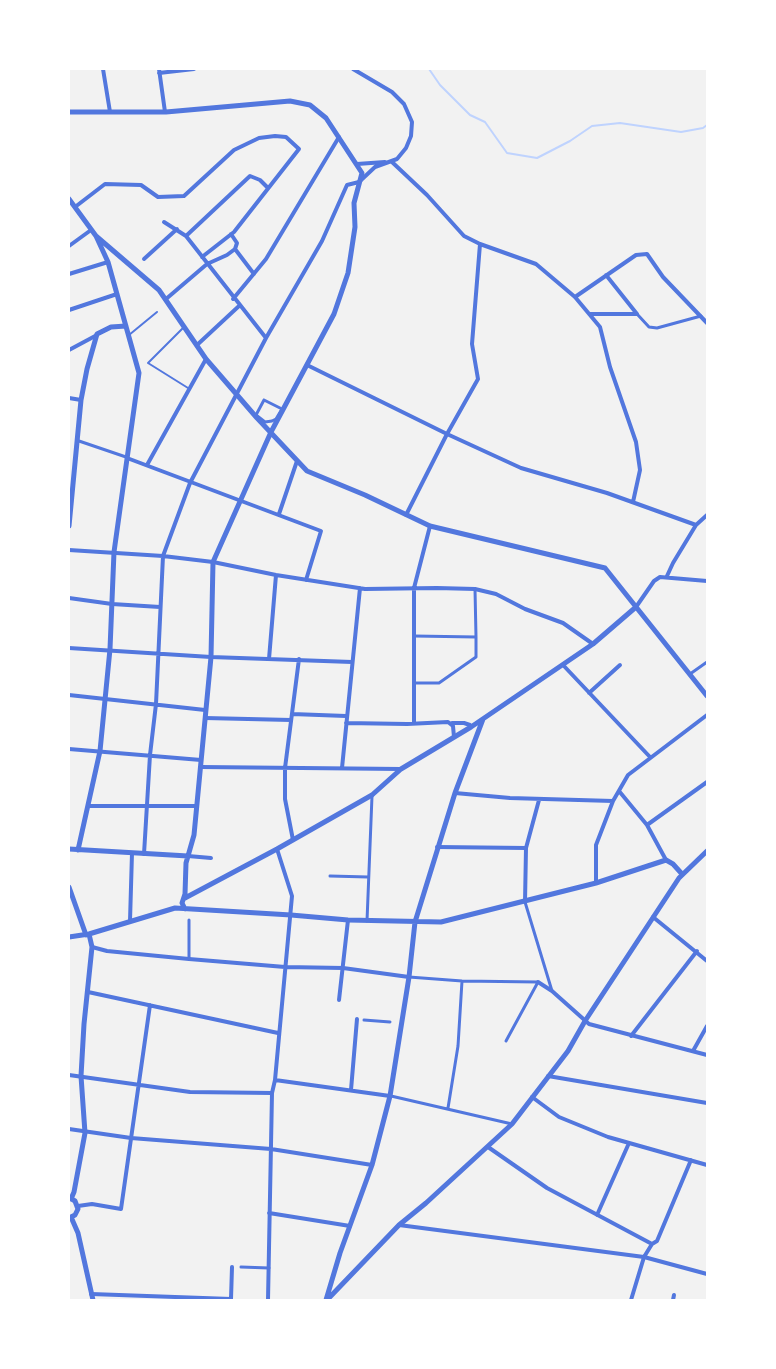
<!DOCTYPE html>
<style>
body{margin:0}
#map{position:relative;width:776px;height:1369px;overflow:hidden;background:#f2f2f2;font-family:Lato,sans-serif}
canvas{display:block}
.frame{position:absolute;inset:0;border:70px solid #fff;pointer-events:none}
</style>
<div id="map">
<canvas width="776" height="1369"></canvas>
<div class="frame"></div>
</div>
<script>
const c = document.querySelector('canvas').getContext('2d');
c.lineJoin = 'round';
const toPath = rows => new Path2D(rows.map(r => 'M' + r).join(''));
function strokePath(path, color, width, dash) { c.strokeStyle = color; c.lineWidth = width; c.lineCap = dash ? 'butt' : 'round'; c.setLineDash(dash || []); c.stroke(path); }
strokePath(toPath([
 [429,69,440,85,470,115,485,122,507,153,537,158,570,141,592,126,620,123,681,132,703,128,707,125]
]), '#bfd3fe', 2);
strokePath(toPath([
 [183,328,148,363,188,388],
 [129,335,157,312]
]), '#5277de', 2);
strokePath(toPath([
 [637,314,649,327,657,328,701,316],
 [264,400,282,409,276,419,272,421,265,422,256,415,264,400],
 [79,441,126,457],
 [414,636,476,637,475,589],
 [690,674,707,662],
 [414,683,439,683,476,657,476,637],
 [330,876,368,877],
 [525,902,552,991],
 [189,920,189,959],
 [367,921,372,796],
 [409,977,462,981,538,982,506,1041],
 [364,1020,390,1022],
 [391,1096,512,1124],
 [448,1108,458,1046,462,981],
 [241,1267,269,1268]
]), '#5277de', 3);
strokePath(toPath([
 [103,69,110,112],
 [159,69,165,112],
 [159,73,194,69],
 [392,162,427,195,464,236,480,244,536,264,575,297,600,327,610,367,636,442,640,470,633,502],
 [357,164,385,162],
 [75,207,105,184,141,185,158,197,184,196,234,150,259,138,275,136,286,137,299,149,234,232,202,257],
 [164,222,186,236,266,338],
 [186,236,250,176,260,180,268,188],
 [69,246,91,230],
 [235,249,254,274],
 [144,259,177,229],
 [69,274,108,262],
 [606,275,637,314],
 [575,297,636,255,647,254,663,277,707,323],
 [166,299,207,264,227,255,235,249,237,243,231,234],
 [233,299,266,259,339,137],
 [69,310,117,294],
 [590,314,637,314],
 [197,345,239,306],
 [69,350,97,335],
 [307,365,447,434,521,468,607,493,696,525],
 [69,398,81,400],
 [127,458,321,531,306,580],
 [147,465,206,359],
 [279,514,297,461],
 [406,515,447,434,478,379,472,344,480,244],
 [69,550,163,556,213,562,276,575,365,589,437,588,475,589,496,594,525,609,563,623,593,644],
 [667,576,673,563,696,525,707,515],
 [69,598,112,604,160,607],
 [636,607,654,581,660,577,707,581],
 [69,648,211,657,352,662],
 [269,659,276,575],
 [563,665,650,757],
 [589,693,620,665],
 [69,695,205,710],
 [292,714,346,716],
 [205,718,291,720],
 [346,723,407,724,448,722,453,726,454,737],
 [414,723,414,588,430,526],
 [452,723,464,723,470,725,471,727],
 [69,749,201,760],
 [201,767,401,769],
 [342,768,360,588],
 [619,791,647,825,666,860],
 [455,793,510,798,613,801],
 [88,806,197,806],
 [647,825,707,782],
 [293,840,285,799,285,768,299,659],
 [437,847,526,848],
 [144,854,150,755,156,704,163,556,190,483,266,338,322,241,347,185,359,182,375,167,397,159,406,148,411,136,412,122,404,104,392,92,353,69],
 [188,856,211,858],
 [596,883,596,845,613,801,628,775,707,715],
 [525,902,526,848,539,800],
 [653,917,707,961],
 [130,921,132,853],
 [92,947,107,951,189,959,285,967,343,968,409,977],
 [538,982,552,991,589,1024,707,1055],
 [88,992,278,1033],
 [339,1000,348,920],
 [631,1036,697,951],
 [693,1051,707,1026],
 [69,1075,190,1092,272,1093],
 [548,1076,707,1103],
 [275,1080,390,1096],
 [351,1090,357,1019],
 [532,1097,559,1117,608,1137,707,1165],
 [69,1129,131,1138,271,1149,372,1165],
 [488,1147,547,1188,652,1244],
 [78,1206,92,1204,121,1209,150,1005],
 [269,1213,350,1226],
 [597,1215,629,1143],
 [399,1225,644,1257,707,1274],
 [91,1294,231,1299],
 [231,1299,232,1267],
 [268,1300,272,1093,275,1080,292,896,277,849],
 [631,1300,644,1257,652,1244,657,1241,691,1160],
 [673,1300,674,1295]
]), '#5277de', 4);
strokePath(toPath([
 [69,112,166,112,290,101,310,105,326,118,362,173,354,203,355,227,348,273,334,314,271,432,213,562,211,657,194,835,186,863,185,894,182,903,185,909],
 [69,199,96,236,108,262,139,373,114,552,110,649,100,751,78,850],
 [96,236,159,290,206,359,257,418,307,471,365,495,430,526,605,568,707,696],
 [69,526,81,400,87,369,97,334,111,327,126,326],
 [69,849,188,856],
 [69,887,86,935],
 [185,898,277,849,372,795,401,769,471,727,593,644,636,607],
 [69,937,89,934,175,908,291,915,348,920,441,922,596,883,666,860,673,864,682,874],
 [71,1199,74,1192,85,1133,81,1076,84,1024,92,947,89,934],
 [71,1217,78,1233,93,1300],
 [69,1218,75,1215,78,1209,75,1201,70,1198],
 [326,1300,340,1253,372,1165,390,1096,409,977,415,922,455,793,483,719],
 [327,1300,399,1225,426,1203,512,1124,568,1051,585,1021,679,878,707,851]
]), '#5277de', 5);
</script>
